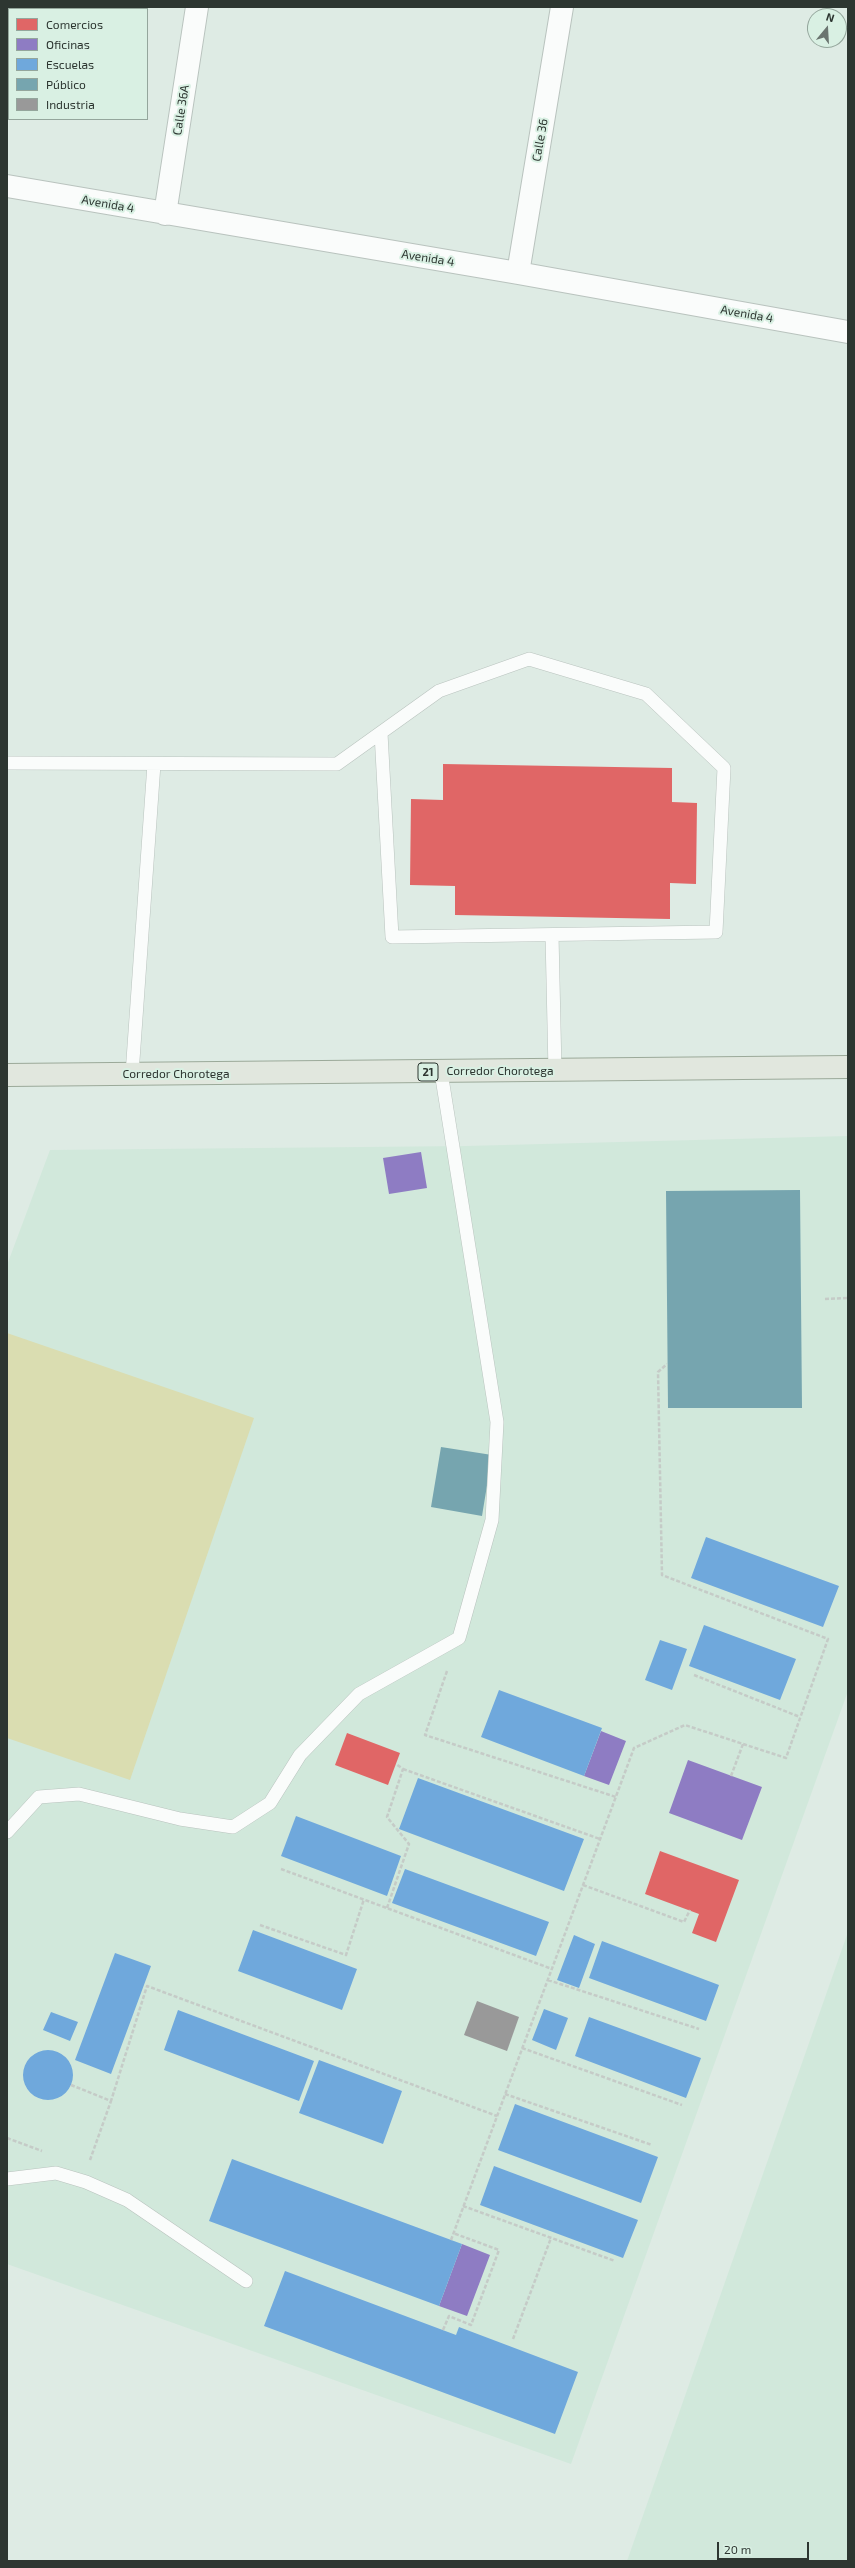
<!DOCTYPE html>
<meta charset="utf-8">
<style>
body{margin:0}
#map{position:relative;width:855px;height:2568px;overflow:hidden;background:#deebe4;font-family:"Exo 2",sans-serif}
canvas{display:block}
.frame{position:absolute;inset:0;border:8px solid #2d3631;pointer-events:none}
.legend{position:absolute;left:8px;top:8px;width:140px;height:112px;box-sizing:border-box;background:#d9f0e3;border:1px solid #94a69c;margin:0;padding:5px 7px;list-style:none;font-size:12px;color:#2d3631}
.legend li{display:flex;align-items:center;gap:8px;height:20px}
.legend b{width:20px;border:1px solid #94a69c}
.north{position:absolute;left:807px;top:8px;width:40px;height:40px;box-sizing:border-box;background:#d9f0e3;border:1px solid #94a69c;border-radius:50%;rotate:18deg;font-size:11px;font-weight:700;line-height:16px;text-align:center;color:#2d3631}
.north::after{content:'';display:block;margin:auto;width:14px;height:18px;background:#6b7570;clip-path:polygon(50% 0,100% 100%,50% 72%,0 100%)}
.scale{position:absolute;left:717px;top:2542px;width:92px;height:18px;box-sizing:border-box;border:2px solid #2d3631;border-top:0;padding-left:5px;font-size:12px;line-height:14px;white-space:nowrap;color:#2d3631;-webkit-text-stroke:3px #d9f0e3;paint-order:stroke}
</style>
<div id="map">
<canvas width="855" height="2568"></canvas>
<div class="frame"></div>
<ul class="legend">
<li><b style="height:11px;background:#e06666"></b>Comercios</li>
<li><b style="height:11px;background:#8e7cc3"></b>Oficinas</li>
<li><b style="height:11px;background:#6fa8dc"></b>Escuelas</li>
<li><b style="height:11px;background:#76a5af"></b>Público</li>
<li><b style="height:11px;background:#999"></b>Industria</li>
</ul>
<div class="north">N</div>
<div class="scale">20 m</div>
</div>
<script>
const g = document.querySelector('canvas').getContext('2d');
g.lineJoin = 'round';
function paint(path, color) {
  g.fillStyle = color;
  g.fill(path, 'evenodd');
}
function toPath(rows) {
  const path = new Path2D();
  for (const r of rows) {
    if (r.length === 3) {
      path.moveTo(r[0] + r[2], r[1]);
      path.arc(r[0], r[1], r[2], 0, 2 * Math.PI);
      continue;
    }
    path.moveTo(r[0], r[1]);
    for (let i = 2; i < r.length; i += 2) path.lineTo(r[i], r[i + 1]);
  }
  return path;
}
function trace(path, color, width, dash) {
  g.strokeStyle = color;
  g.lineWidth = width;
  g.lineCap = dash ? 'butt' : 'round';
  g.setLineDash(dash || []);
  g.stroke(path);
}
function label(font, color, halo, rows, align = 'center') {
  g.font = font + ' "Exo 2",sans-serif';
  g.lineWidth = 4;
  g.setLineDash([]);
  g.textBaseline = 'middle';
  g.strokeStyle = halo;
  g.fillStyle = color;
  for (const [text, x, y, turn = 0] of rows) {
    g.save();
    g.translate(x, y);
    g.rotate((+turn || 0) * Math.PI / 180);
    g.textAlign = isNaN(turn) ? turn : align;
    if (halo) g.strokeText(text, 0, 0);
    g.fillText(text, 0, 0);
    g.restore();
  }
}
paint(toPath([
 [848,1136,848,1691,571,2464,7,2264,7,1265,50,1150,466,1146],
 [848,1932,848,2561,627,2561]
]), '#d1e8db');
paint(toPath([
 [7,1333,254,1418,130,1780,7,1738]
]), '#daddb1');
paint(toPath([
 [443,764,672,768,672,802,697,803,696,884,670,883,670,919,455,915,455,886,410,885,411,799,443,800],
 [347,1733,400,1753,388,1785,335,1765],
 [660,1851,739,1880,716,1942,692,1933,699,1914,645,1894]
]), '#e06666');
paint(toPath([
 [421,1152,427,1188,389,1194,383,1158],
 [601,1731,626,1741,609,1785,584,1776],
 [688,1760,762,1787,742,1840,669,1813],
 [462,2244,490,2255,467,2316,439,2306]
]), '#8e7cc3');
paint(toPath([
 [706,1537,839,1586,823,1627,691,1578],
 [704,1625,796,1659,780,1700,689,1666],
 [660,1640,687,1649,672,1690,645,1680],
 [499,1690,602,1728,584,1776,481,1737],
 [418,1778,584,1839,564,1891,399,1829],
 [296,1816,401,1856,387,1896,281,1856],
 [405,1869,549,1922,536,1956,392,1903],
 [253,1930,357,1969,342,2010,238,1971],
 [574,1935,595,1944,579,1988,557,1980],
 [602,1941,719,1985,706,2021,589,1978],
 [115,1953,151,1966,111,2074,75,2060],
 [544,2009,568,2018,556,2050,532,2040],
 [178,2010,314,2061,299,2101,164,2050],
 [51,2012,78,2022,70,2041,43,2030],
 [589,2017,701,2058,686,2098,575,2056],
 [48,2075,25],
 [319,2060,402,2091,383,2144,299,2113],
 [515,2104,658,2157,641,2203,498,2150],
 [232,2159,462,2244,439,2306,209,2221],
 [494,2166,638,2220,623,2258,480,2205],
 [285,2271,456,2335,459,2327,578,2372,555,2434,264,2326]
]), '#6fa8dc');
paint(toPath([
 [800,1190,802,1408,668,1408,666,1191],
 [441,1447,492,1455,482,1516,431,1507]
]), '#76a5af');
paint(toPath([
 [477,2001,519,2017,507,2051,464,2035]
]), '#999');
const service = toPath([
 [7,763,337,764,439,691,529,659,646,694,724,768,716,932,392,937,381,733],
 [552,935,555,1071],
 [132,1074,154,764],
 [7,1832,39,1797,79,1794,180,1819,233,1827,270,1803,300,1755,359,1694,459,1638,492,1520,497,1422,441,1072],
 [7,2179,56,2173,86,2182,127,2200,246,2281]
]);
const minor = toPath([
 [7,186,518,273,848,332],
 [165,214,197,7],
 [518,273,562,7]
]);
const primary = toPath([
 [7,1075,848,1067]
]);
trace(service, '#b9c3be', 14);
trace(minor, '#b9c3be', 24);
trace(primary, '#9ba999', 24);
trace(toPath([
 [825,1299,848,1298],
 [447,1671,425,1735,616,1797],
 [694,1675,800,1717],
 [403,1769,600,1839],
 [731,1776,743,1744],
 [281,1869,552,1969],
 [583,1885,684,1922,690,1910],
 [387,1908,409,1844,387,1817,403,1769,396,1764],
 [260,1925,346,1955,364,1899],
 [548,1980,699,2029],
 [522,2048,682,2105],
 [71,2085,111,2101,147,1986,497,2116],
 [505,2094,652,2145],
 [7,2138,42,2151],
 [90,2160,111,2101],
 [463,2206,615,2261],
 [451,2240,634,1748,685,1725,786,1758,828,1639,662,1575,658,1372,667,1364],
 [443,2330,449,2316,471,2325,499,2250,453,2233],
 [513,2339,551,2238]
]), '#c5cbc7', 2.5, [4, 2]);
trace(service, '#fafcfb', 13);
trace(minor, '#fafcfb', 22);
trace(primary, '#e1e7de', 22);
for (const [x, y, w] of [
 [428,1072,20]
]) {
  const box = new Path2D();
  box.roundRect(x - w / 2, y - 9, w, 18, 3);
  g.fillStyle = '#d9f0e3';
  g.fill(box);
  trace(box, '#2d3631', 1);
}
label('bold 11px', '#2d3631', null, [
 ["21",428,1072]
]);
label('12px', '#2d3631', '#d9f0e3', [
 ["Calle 36A",181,110,-81],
 ["Calle 36",540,140,-80],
 ["Avenida 4",108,204,10],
 ["Avenida 4",428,258,9],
 ["Avenida 4",747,314,10],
 ["Corredor Chorotega",500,1071],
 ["Corredor Chorotega",176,1074]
]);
</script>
